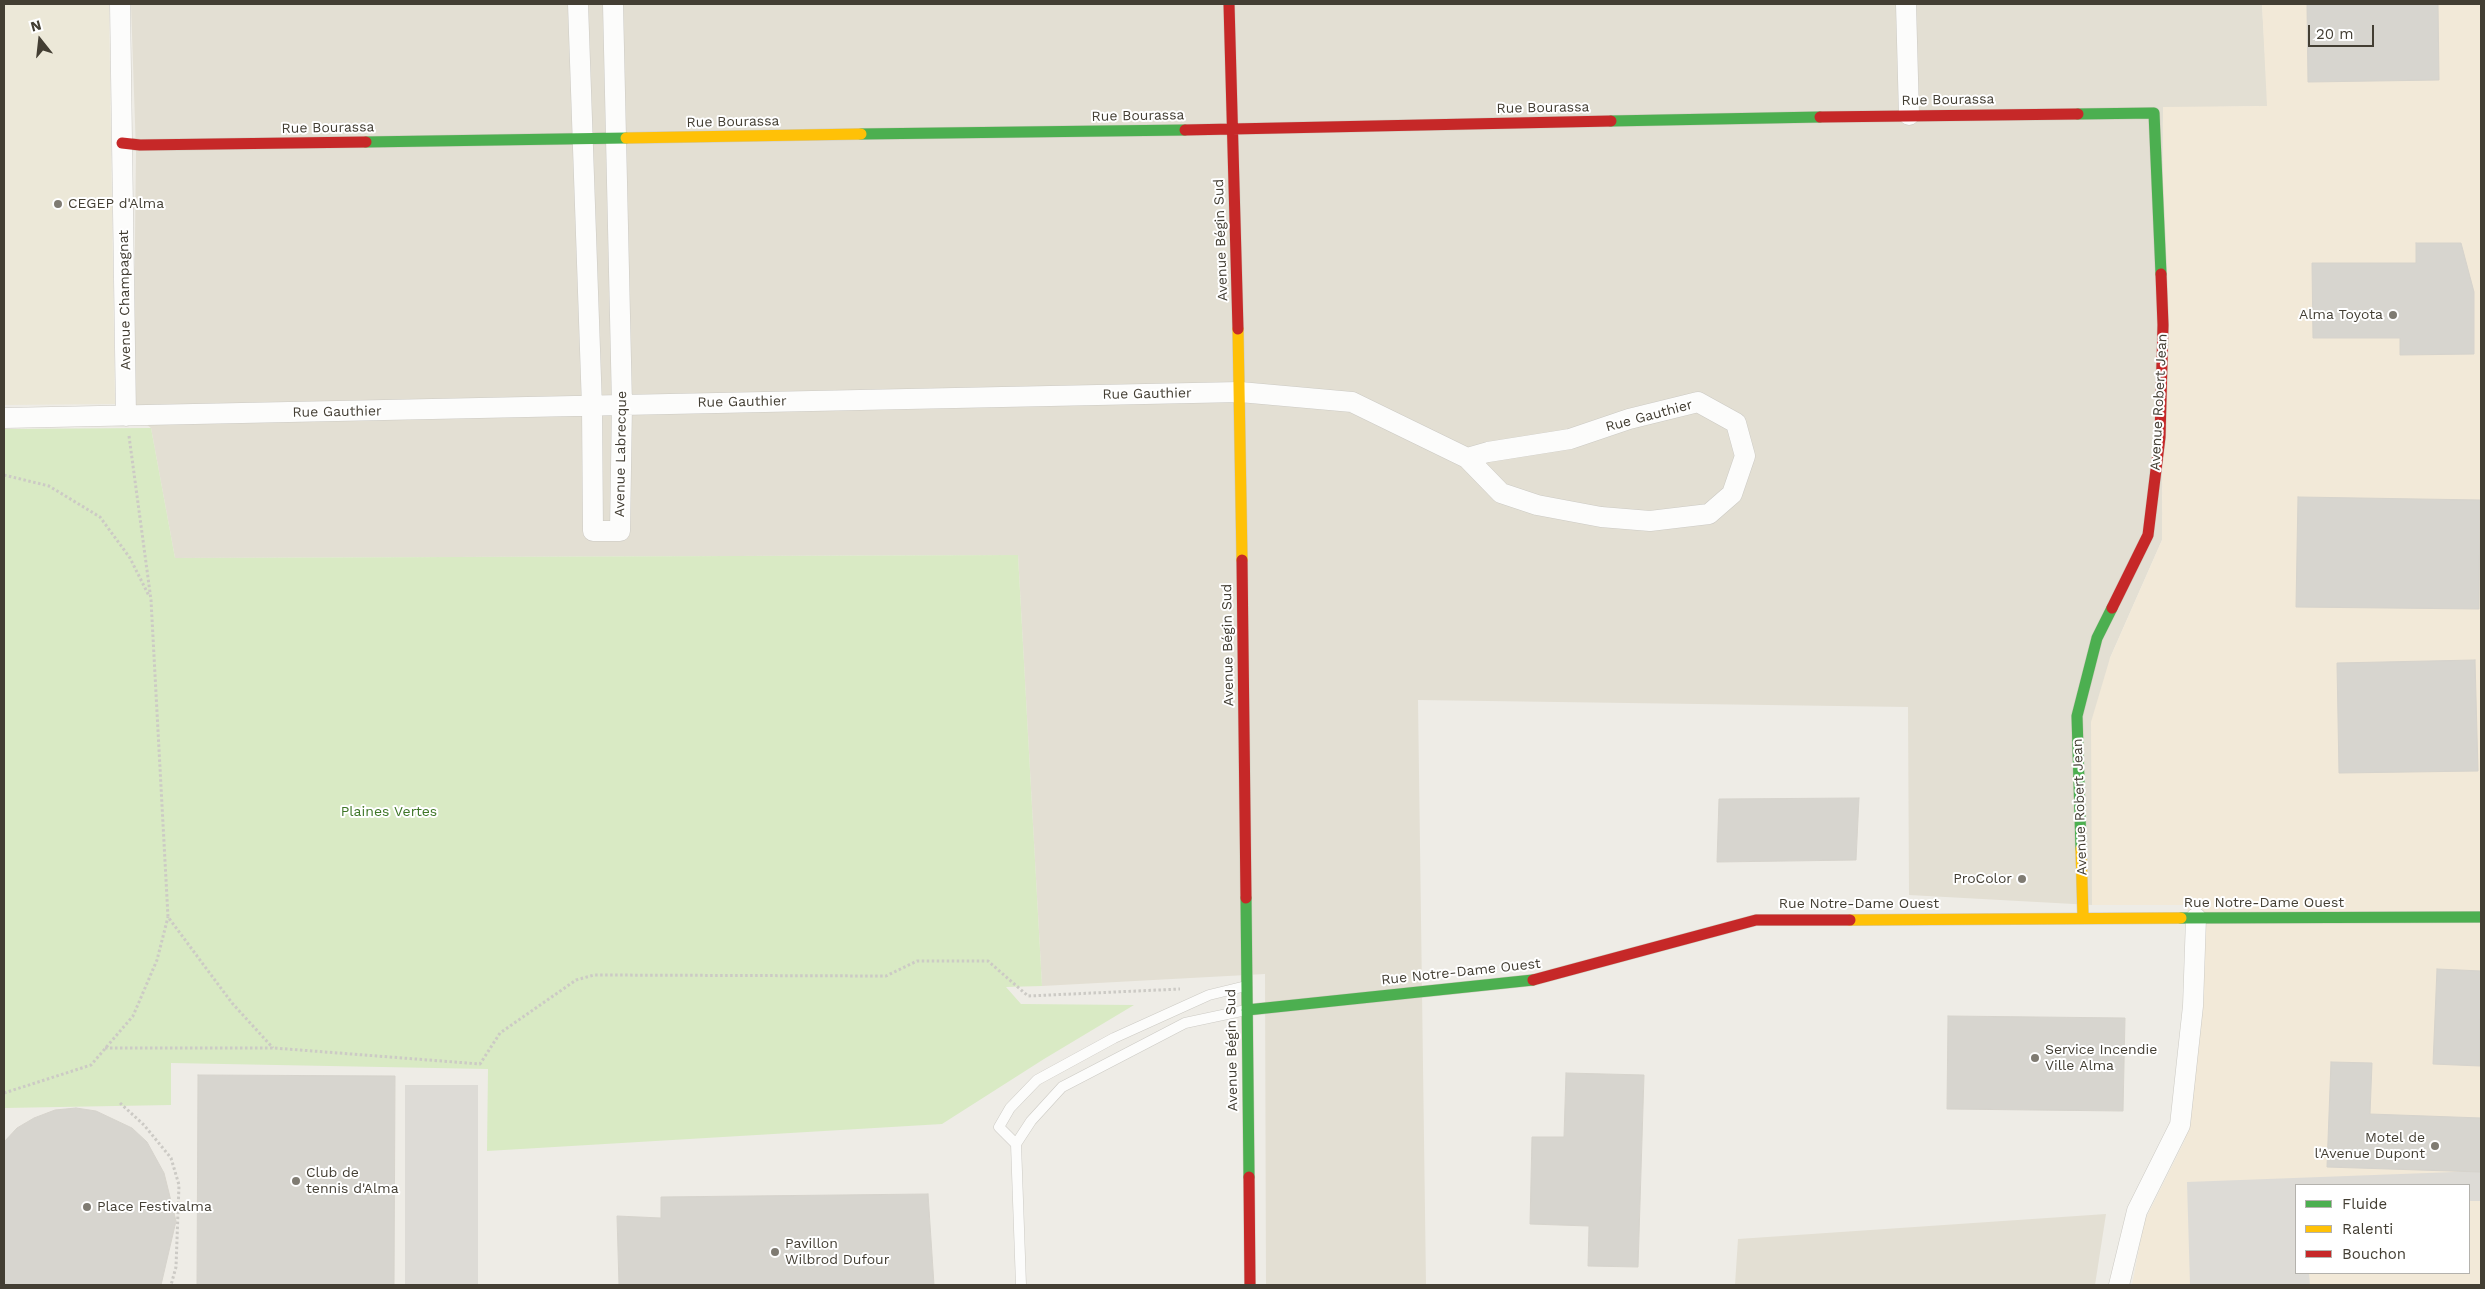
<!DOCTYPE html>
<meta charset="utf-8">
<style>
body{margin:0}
#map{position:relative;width:2485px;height:1289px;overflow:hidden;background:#eeece6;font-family:"Work Sans",sans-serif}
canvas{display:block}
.frame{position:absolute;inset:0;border:5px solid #433e33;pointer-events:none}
.legend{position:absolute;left:2295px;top:1184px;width:175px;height:90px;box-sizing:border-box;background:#fff;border:1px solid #b4b2ad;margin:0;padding:6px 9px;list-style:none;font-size:15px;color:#433e33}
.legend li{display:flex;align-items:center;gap:10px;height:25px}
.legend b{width:25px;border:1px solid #b4b2ad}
.north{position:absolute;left:15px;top:15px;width:50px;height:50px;-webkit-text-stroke:4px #fff;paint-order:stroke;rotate:344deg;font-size:14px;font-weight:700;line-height:20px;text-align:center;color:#433e33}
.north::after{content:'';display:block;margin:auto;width:18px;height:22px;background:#433e33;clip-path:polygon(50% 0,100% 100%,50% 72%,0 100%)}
.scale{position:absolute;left:2308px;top:25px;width:66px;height:22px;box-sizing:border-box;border:2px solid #433e33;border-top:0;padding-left:6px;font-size:15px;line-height:18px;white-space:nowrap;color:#433e33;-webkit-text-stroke:4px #fff;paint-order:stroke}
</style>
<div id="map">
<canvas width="2485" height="1289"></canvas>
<div class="frame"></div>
<ul class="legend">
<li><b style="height:6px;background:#4caf50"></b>Fluide</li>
<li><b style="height:6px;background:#ffc107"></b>Ralenti</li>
<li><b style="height:6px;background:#c62828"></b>Bouchon</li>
</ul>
<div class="north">N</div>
<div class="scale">20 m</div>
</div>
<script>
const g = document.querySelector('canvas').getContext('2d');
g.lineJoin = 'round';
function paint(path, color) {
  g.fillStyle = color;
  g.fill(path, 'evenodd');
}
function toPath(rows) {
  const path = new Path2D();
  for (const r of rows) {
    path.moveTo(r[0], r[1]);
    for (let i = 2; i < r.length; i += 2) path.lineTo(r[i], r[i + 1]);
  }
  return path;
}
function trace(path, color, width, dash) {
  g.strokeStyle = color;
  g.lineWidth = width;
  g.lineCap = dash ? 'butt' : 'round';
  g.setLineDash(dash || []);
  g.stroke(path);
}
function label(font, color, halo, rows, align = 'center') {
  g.font = font + ' "Work Sans",sans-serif';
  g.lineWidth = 4;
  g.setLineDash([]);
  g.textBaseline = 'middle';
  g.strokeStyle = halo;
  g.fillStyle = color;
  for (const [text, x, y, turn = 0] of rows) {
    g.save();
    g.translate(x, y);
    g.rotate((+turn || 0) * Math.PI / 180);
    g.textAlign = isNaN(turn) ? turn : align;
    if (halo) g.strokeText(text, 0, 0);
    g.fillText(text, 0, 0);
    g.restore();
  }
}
paint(toPath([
 [131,4,2262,4,2268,106,2163,108,2162,540,2110,658,2092,905,1909,895,1908,707,1418,700,1426,1285,1266,1285,1265,974,1042,986,1018,555,175,558,151,428,133,414,136,152],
 [2106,1214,2095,1285,1735,1285,1738,1239]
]), '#e3dfd3');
paint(toPath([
 [2262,4,2481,4,2481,1285,2132,1285,2144,1222,2185,1140,2187,905,2092,905,2091,722,2110,658,2162,540,2163,107,2267,106],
 [2296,1185,2469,1185,2469,1273,2296,1273]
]), '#f2e9d8');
paint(toPath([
 [4,4,109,4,115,404,4,405]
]), '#ece8d8');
paint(toPath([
 [151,428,175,558,1018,555,1042,986,1006,987,1021,1004,1134,1005,1044,1059,942,1124,487,1151,488,1069,171,1063,171,1105,4,1108,4,429]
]), '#d9eac4');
paint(toPath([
 [405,1085,478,1085,478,1284,501,1285,405,1285],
 [2481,1171,2481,1201,2469,1201,2469,1185,2296,1185,2296,1273,2309,1273,2310,1285,2190,1285,2187,1182]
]), '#dddbd6');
const building = toPath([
 [2307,4,2438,4,2439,80,2308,82,2307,4],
 [2416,243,2461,243,2474,292,2474,354,2400,355,2400,338,2313,338,2312,263,2416,263,2416,243],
 [2298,497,2480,500,2479,609,2296,607,2298,497],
 [2475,660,2478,771,2339,773,2337,663,2475,660],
 [1859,798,1856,860,1717,862,1719,799,1859,798],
 [2437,969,2481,971,2480,1066,2433,1064,2437,969],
 [1948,1016,2125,1018,2123,1111,1947,1109,1948,1016],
 [2331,1062,2372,1063,2370,1114,2481,1118,2481,1172,2327,1167,2331,1062],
 [1566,1073,1644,1075,1638,1267,1588,1266,1589,1226,1530,1224,1532,1137,1564,1137,1566,1073],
 [198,1075,395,1076,394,1285,197,1285,198,1075],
 [76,1108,96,1111,132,1128,147,1142,164,1173,176,1221,161,1285,4,1285,4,1142,17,1128,34,1118,55,1110,76,1108],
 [928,1194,934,1285,619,1285,617,1216,661,1218,661,1197,928,1194]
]);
paint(building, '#d7d5cf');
trace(building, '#d6d3cc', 1);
const lane = toPath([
 [1016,1144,999,1127,1010,1108,1037,1080,1114,1038,1209,995,1246,986],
 [1021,1285,1016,1144,1031,1121,1062,1087,1185,1023,1246,1010]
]);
const street = toPath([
 [120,4,126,416],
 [578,4,592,407,593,531,620,531,622,405,613,4],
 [1906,4,1909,115],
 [4,418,1240,392,1352,402,1467,458,1501,493,1537,505,1601,517,1650,521,1709,514,1732,494,1745,456,1736,423,1698,402,1629,419,1570,439,1488,452,1467,458],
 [2119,1285,2137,1211,2180,1125,2193,1006,2196,918]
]);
const fast = toPath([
 [2078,114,2154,113,2161,274],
 [1611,121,1820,117],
 [861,134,1185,130],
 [366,142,626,138],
 [2081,849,2077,716,2097,638,2112,608],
 [1246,898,1249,1177],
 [2181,918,2481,917],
 [1247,1010,1533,980]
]);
const slow = toPath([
 [626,138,861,134],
 [1238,329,1242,560],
 [2081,849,2083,917],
 [1850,920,2181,918]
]);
const jam = toPath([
 [1229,4,1238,329],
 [1820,117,2078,114],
 [1185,130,1611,121],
 [122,143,140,145,366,142],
 [1242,560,1246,898],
 [2112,608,2148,535,2160,437,2163,325,2161,274],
 [1533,980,1756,920,1850,920],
 [1249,1177,1250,1285]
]);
trace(lane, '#cccac4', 11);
trace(street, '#cccac4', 21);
trace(fast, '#cecabd', 12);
trace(slow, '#cecabd', 12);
trace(jam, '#cecabd', 12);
trace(toPath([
 [129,436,151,600,168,917,232,1003,273,1048],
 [4,475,49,486,100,517,130,558,149,596],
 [105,1048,274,1048,480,1064,500,1033,576,980,594,975,886,976,917,961,988,961,1028,996,1180,989],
 [4,1093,91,1065,133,1016,157,960,168,917],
 [120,1103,144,1125,171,1158,179,1185,176,1267,171,1285]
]), '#cccac5', 3, [2.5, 2.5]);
trace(lane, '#fcfcfb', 10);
trace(street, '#fcfcfb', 20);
trace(fast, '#4caf50', 11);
trace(slow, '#ffc107', 11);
trace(jam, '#c62828', 11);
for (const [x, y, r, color] of [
 [58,204,5,"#7f7b72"],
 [2393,315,5,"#7f7b72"],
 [2022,879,5,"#7f7b72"],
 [2035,1058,5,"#7f7b72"],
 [2435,1146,5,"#7f7b72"],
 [296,1181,5,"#7f7b72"],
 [87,1207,5,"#7f7b72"],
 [775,1252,5,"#7f7b72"]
]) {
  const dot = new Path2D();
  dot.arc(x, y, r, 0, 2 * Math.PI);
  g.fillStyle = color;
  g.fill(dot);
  trace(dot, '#fff', 2);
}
label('14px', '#433e33', '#fff', [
 ["Rue Bourassa",1948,100,-1],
 ["Rue Bourassa",1543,108,-1],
 ["Rue Bourassa",1138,116,-1],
 ["Rue Bourassa",733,122,-1],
 ["Rue Bourassa",328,128,-1],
 ["Avenue Bégin Sud",1221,240,-92],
 ["Avenue Champagnat",125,300,-91],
 ["Rue Gauthier",1147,394,-1],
 ["Rue Gauthier",742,402,-1],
 ["Avenue Robert Jean",2159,402,-87],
 ["Rue Gauthier",337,412,-1],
 ["Rue Gauthier",1649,416,-15],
 ["Avenue Labrecque",621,454,-89],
 ["Avenue Bégin Sud",1228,645,-91],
 ["Avenue Robert Jean",2080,807,-92],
 ["Rue Notre-Dame Ouest",2264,903],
 ["Rue Notre-Dame Ouest",1859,904],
 ["Rue Notre-Dame Ouest",1461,972,-6],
 ["Avenue Bégin Sud",1232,1050,-91]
]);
label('14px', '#433e33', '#fff', [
 ["CEGEP d'Alma",68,204],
 ["Alma Toyota",2383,315,"right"],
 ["ProColor",2012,879,"right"],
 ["Service Incendie",2045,1050],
 ["Ville Alma",2045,1066],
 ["Motel de",2425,1138,"right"],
 ["l'Avenue Dupont",2425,1154,"right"],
 ["Club de",306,1173],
 ["tennis d'Alma",306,1189],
 ["Place Festivalma",97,1207],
 ["Pavillon",785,1244],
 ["Wilbrod Dufour",785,1260]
], 'left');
label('14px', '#3d7526', '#fff', [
 ["Plaines Vertes",389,812]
]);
</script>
